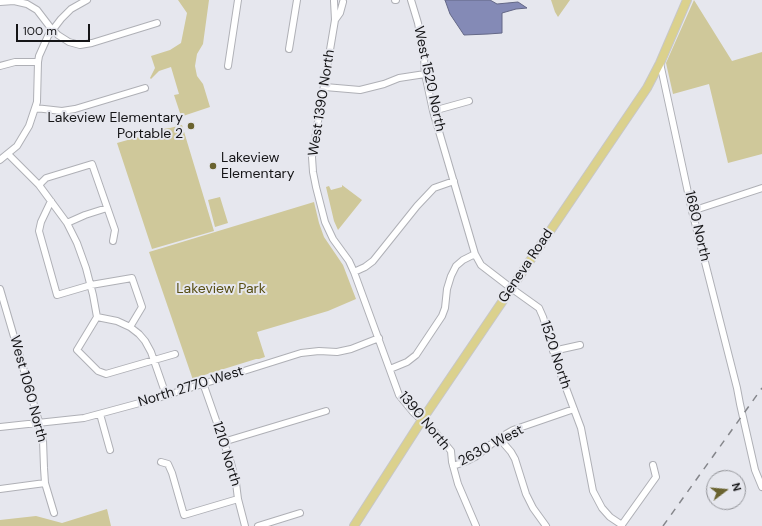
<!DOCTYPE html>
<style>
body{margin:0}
#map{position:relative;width:762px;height:526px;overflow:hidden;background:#e6e7ee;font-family:"DM Sans",sans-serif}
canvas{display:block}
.north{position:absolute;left:706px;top:470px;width:40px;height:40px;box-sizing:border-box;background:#e6e7ee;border:1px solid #929398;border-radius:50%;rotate:74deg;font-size:11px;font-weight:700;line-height:16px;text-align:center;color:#151517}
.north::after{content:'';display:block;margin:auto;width:14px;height:18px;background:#6a632f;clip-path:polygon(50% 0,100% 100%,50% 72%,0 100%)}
.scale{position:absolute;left:16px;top:24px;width:74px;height:18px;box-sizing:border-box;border:2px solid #151517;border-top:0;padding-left:5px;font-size:12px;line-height:14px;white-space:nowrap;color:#151517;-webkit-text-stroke:3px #e6e7ee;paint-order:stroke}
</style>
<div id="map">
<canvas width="762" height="526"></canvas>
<div class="north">N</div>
<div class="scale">100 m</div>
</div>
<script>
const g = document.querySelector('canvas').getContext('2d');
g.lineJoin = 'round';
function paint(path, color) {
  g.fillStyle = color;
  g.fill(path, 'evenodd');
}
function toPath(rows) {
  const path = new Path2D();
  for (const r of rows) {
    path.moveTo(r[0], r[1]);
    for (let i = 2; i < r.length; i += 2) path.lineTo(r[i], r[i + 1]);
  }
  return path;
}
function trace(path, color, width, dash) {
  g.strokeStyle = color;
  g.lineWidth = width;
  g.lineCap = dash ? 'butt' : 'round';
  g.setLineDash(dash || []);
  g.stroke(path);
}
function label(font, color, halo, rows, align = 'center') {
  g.font = font + ' "DM Sans",sans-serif';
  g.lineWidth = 4;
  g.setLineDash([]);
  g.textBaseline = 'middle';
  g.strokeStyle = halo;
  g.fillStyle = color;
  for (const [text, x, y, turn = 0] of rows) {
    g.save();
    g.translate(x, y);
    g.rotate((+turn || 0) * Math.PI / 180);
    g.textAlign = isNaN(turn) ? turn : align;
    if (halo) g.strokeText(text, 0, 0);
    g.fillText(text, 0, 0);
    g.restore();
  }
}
paint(toPath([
 [178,0,209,0,203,44,197,54,195,66,197,76,203,84,210,107,183,116,180,113,174,95,179,94,171,67,159,71,151,79,150,78,155,68,151,56,170,50,181,43,187,13],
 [551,0,570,0,558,17,555,12],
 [694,0,732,61,762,52,762,154,728,163,709,84,673,94,666,63],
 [182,125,214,231,152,249,117,143,163,130,163,129,169,128,170,128],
 [342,185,362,200,338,230,334,221,326,187,329,186,331,190,342,187],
 [220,197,228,223,215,227,208,200],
 [314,202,319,223,324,237,343,265,356,299,328,311,257,332,265,357,259,359,256,359,198,377,197,379,193,380,149,252],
 [107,509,111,526,0,526,0,520,36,516,62,523]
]), '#cfc89a');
const water = toPath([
 [445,0,490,0,497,4,518,2,527,8,516,9,502,13,502,33,488,34,464,35,450,14,445,0]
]);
paint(water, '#848ab6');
trace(water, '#636786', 1);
const minor = toPath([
 [395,0,396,0],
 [411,0,418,23,424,56,425,74,433,111,475,254,481,265,511,288,539,308,543,317,560,372,581,428,593,491,602,508,610,517,622,525],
 [334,1,335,20,312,157,313,172,316,187,325,222,333,239,349,261,354,272,399,395,413,412,436,433,451,451,452,462,458,484,476,526],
 [0,2,14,1,27,4,37,10,50,27,58,35,69,42,80,45,92,43,157,23],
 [335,20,340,13,343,2],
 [289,49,297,0],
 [660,63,692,211,737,388,740,404,755,470,762,487],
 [0,66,15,62,38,62],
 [228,66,238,0],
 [325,87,360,90,384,84,399,78,425,74],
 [35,108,62,111,75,109,145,88],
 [433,111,469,101],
 [8,154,39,185,67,223,77,243,86,268,93,295,97,317,77,350,98,371,106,374,175,354],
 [0,160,17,146,29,126,37,102,38,62,39,56,48,36,61,19,71,9,87,0],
 [39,185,46,178,92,164,115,230,113,241],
 [51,201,41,222,39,231,57,295,91,285,132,278,142,307,130,327],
 [692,211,762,188],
 [67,223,85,215,107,208],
 [354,272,365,267,373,261,417,206,434,188,454,181],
 [0,289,39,422,43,440,44,468,45,483,54,513],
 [97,317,117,321,130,327,139,334,145,341,151,352,166,395],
 [553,351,580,345],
 [390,369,407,362,416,355,442,316,445,308,447,289,451,276,456,266,463,260,475,254],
 [203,383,231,463,236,483,238,499,245,526],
 [100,414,110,450],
 [0,427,84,418,158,398,301,353,319,351,337,352,351,349,379,338],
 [499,438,511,452,515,459,526,494,533,508,546,526],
 [223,442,326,411],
 [161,462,168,464,172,473,184,515,238,499],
 [453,466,467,461,475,457,499,438,513,430,574,409],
 [0,489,45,483],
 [258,526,300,513],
 [621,526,656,477,653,465]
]);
const major = toPath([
 [354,526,422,420,647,88,660,63,687,0]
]);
trace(minor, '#afb0b6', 8);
trace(major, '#c7c7c7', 10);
trace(minor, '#fff', 6);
trace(major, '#dbd18d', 8);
trace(toPath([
 [663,526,762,388]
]), '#85868b', 1.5, [7, 7]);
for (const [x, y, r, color] of [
 [191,126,4,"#6a632f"],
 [213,166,4,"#6a632f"]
]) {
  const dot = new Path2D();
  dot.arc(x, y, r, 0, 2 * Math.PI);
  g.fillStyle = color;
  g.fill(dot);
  trace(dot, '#e6e7ee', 1.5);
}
label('14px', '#151517', '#e6e7ee', [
 ["West 1520 North",429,79,78],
 ["West 1390 North",322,103,-81],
 ["1680 North",697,226,77],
 ["Geneva Road",526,266,-56],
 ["1520 North",555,355,72],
 ["North 2770 West",191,387,-17],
 ["West 1060 North",28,389,75],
 ["1390 North",424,421,50],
 ["2630 West",491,446,-28],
 ["1210 North",226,454,73]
]);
label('14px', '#151517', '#e6e7ee', [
 ["Lakeview Elementary",183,118],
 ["Portable 2",183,134],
 ["Lakeview",221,158,"left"],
 ["Elementary",221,174,"left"]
], 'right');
label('14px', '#584f15', '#e6e7ee', [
 ["Lakeview Park",221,289]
]);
</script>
